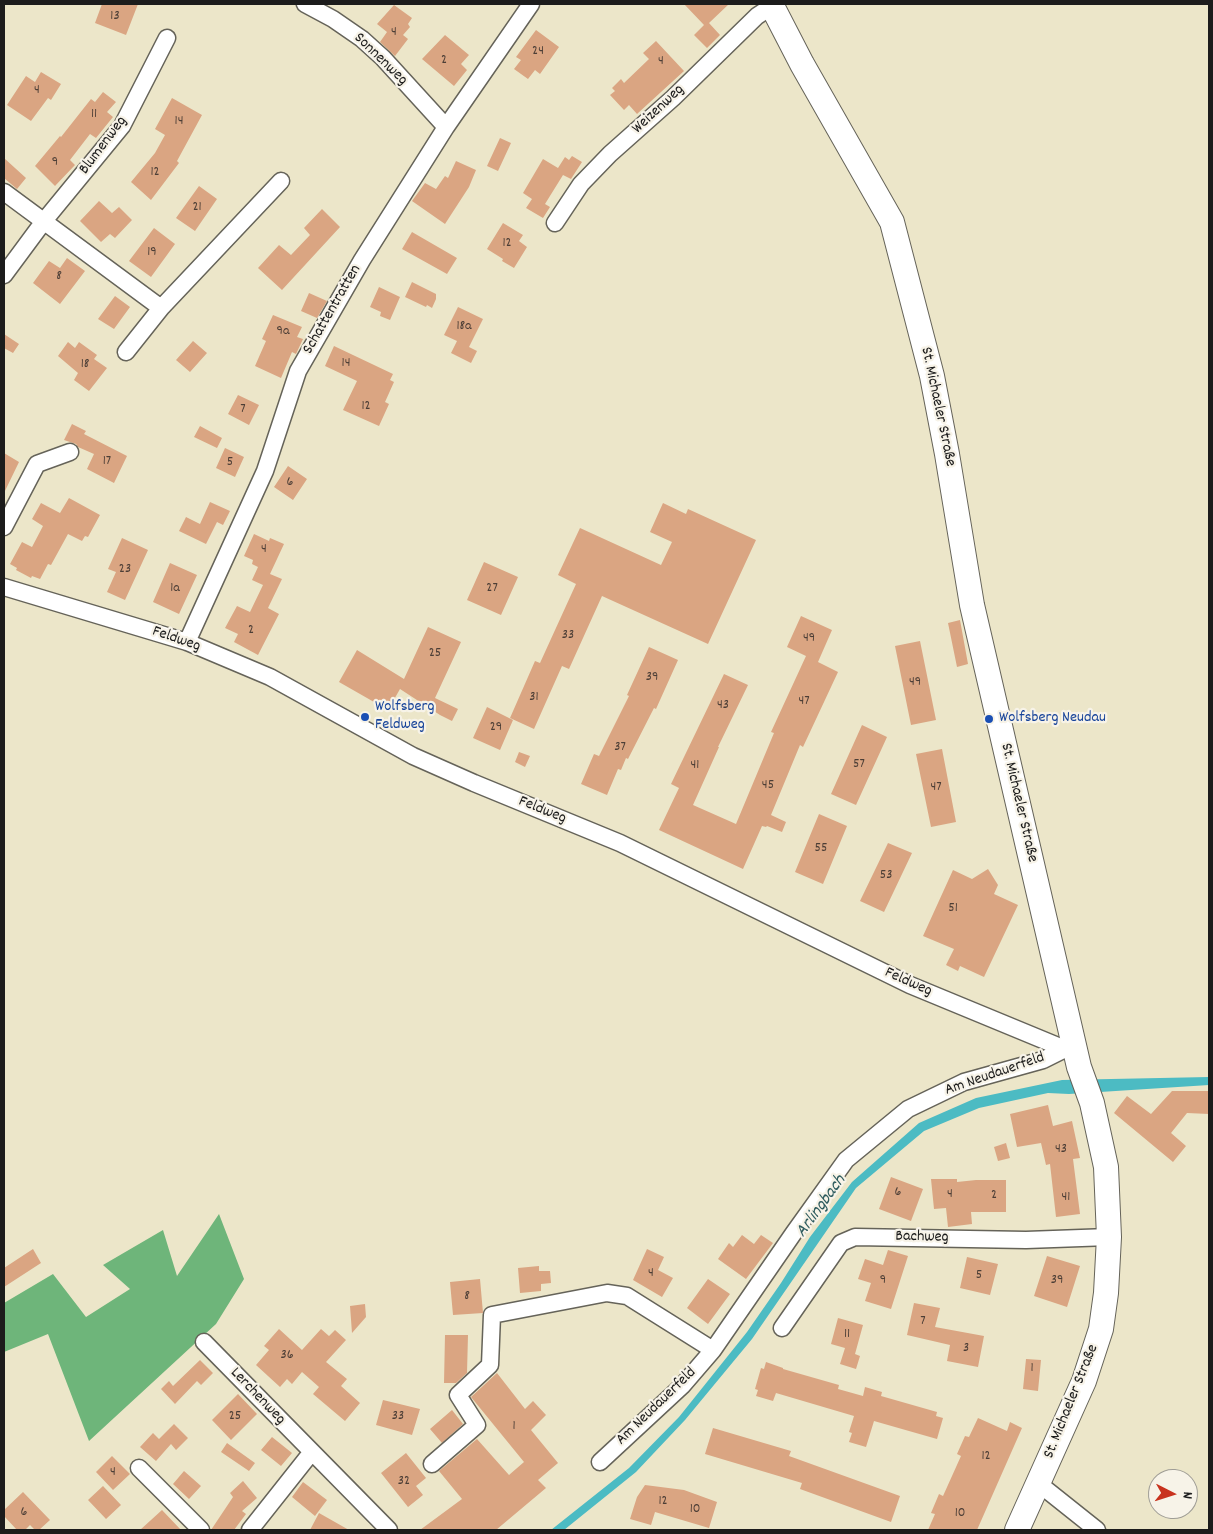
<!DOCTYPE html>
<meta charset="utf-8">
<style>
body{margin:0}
#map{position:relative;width:1213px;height:1534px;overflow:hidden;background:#ece6c9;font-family:Dekko,sans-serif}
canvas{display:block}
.frame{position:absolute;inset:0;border:5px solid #1c1c1c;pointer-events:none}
.north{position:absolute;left:1148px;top:1469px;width:50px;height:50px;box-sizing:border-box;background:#f7f3e8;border:1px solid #9f9d96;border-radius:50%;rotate:95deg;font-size:14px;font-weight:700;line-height:20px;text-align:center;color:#1c1c1c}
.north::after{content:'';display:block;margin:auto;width:18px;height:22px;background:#c8321e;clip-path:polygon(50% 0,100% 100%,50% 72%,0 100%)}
</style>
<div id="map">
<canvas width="1213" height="1534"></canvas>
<div class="frame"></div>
<div class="north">N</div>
</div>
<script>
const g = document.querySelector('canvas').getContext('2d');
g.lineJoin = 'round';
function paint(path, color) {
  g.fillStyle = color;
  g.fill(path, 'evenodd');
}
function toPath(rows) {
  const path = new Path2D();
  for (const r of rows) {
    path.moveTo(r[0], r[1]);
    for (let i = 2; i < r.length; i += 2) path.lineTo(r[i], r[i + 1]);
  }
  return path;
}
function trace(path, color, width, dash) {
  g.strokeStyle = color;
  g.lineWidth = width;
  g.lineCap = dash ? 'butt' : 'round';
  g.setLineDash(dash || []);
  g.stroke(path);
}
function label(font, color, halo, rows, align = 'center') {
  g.font = font + ' Dekko,sans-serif';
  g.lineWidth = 4.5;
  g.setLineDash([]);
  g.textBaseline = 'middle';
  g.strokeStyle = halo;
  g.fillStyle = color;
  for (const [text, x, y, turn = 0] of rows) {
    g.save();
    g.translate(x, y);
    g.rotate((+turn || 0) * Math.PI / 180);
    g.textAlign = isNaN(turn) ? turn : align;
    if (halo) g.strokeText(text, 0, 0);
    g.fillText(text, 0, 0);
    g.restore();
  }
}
paint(toPath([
 [219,1214,244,1279,216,1324,89,1441,48,1334,4,1352,4,1303,53,1274,86,1317,130,1289,103,1265,163,1230,177,1276]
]), '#6eb57a');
paint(toPath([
 [1209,1077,1209,1085,1069,1094,1048,1093,979,1108,924,1131,856,1188,752,1339,685,1420,636,1472,564,1530,551,1530,629,1468,679,1417,747,1332,781,1283,810,1237,852,1182,919,1123,976,1098,1062,1080]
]), '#4cbbc3');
paint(toPath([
 [102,4,138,4,126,35,95,23],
 [684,4,729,4,709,23,720,35,707,48,694,35,704,25],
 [394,5,412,18,408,24,410,27,403,35,408,39,395,56,380,42,387,32,377,24],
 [536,30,559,47,540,74,535,70,528,79,514,69,521,60,516,57],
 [445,35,469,55,461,64,467,70,454,86,422,59],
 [656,41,684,71,637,114,629,105,624,110,610,95,615,91,612,88,621,79,624,83,649,59,643,53],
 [41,72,61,84,51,100,48,98,31,121,7,105,26,76,35,82],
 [103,92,116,102,107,112,113,117,96,138,90,134,70,160,75,165,55,186,35,166,60,136,61,137,91,99,95,102],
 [172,98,202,115,177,161,179,163,151,200,131,182,155,153,165,135,155,129],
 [500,138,511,143,498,171,487,166],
 [572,156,582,162,571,179,563,175,545,204,550,207,543,218,526,208,532,199,523,193,543,159,558,168,565,157,569,160],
 [4,158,26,178,17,189,4,178],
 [456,161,476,170,469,187,445,224,412,201,425,183,436,189,445,176,448,178],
 [199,186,217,199,195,231,176,218],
 [99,201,112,213,119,207,132,220,115,238,110,234,101,242,80,221],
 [322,209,340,227,282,290,258,268,279,245,291,255,310,235,304,228],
 [503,223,523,235,519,241,527,247,514,268,502,261,503,259,487,249],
 [154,228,175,244,151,277,129,261],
 [412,232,457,258,447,274,402,249],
 [67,258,85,271,60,304,33,283,49,261,60,268],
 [412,282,436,294,436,299,432,308,427,305,426,307,405,297],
 [379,287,400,297,390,320,380,316,381,312,370,307],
 [309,293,327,301,317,318,301,311],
 [115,296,130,307,114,329,98,319],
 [458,307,483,319,469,347,477,351,471,363,451,353,457,341,444,335],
 [273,315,302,327,297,337,303,339,296,354,292,352,281,378,255,366,266,341,262,339],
 [4,334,19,344,13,353,4,348],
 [193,341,207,353,190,372,176,360],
 [68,342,75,348,79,342,97,355,94,359,107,368,89,391,74,380,78,373,58,356],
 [334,346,393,374,390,380,394,382,385,402,389,404,379,426,343,410,357,381,325,366],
 [238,395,259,405,249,425,228,414],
 [72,424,86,431,84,434,127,456,114,483,87,469,94,454,78,447,76,444,64,440],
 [200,426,222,438,217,448,194,437],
 [225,448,244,457,235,477,216,468],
 [4,453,19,462,4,493],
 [288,466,307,479,293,500,274,487],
 [69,498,100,515,88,537,85,536,82,541,68,534,51,565,48,564,40,579,32,576,31,578,16,570,17,568,10,564,22,542,32,547,43,526,32,519,41,503,60,513],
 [210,502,230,511,223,525,217,522,206,544,179,531,186,517,200,524],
 [663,503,686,514,688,509,756,540,708,644,602,596,569,669,562,666,534,729,510,718,535,661,540,663,576,584,558,575,580,528,661,565,672,542,650,532],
 [254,534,269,541,270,538,284,544,270,574,282,579,268,608,279,614,258,655,234,642,238,634,225,628,237,606,250,612,263,585,252,580,258,567,252,564,253,560,244,556],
 [122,538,148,550,125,600,107,592,116,572,108,569],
 [484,562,518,577,501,615,467,600],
 [170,563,197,575,179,614,153,602],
 [801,616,832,630,818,662,838,672,803,747,800,745,771,815,786,822,782,832,767,826,766,827,762,826,743,869,659,830,679,788,671,784,724,674,748,685,718,747,719,747,693,805,736,824,774,733,771,732,806,656,787,647],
 [960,620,968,664,957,667,948,623],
 [428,627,461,642,435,698,458,709,452,721,440,715,400,689,388,710,339,682,357,650,404,679],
 [920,641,936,720,911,725,895,646],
 [649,647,678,660,656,709,654,708,628,759,626,758,621,770,618,769,607,795,581,784,594,754,599,756,629,696,627,695],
 [487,707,513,720,500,750,473,738],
 [862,725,887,737,856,805,831,794],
 [942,749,956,822,931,827,916,754],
 [519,752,530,756,525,767,515,762],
 [819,814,847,826,823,884,795,872],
 [888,843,912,853,884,912,860,901],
 [988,869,998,885,994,894,1018,905,984,977,960,966,958,971,946,965,954,949,923,936,953,870,972,879],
 [1172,1091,1209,1091,1209,1114,1187,1113,1171,1133,1186,1146,1173,1162,1114,1113,1127,1096,1151,1114],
 [1048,1105,1053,1126,1072,1121,1080,1158,1073,1159,1080,1214,1056,1217,1050,1164,1046,1165,1041,1143,1017,1147,1010,1114],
 [1006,1143,1010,1158,998,1161,994,1147],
 [891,1177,923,1189,911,1221,879,1209],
 [931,1179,957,1179,957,1182,976,1180,1006,1180,1006,1212,971,1212,972,1224,948,1227,946,1208,934,1209],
 [742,1235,754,1244,761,1235,773,1243,746,1279,718,1259,729,1243,733,1247],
 [33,1249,41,1263,4,1287,4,1268],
 [647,1249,664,1257,658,1270,673,1278,662,1297,633,1280],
 [888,1250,908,1256,891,1309,865,1301,871,1283,858,1279,865,1259,883,1265],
 [1047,1256,1080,1266,1067,1307,1034,1296],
 [967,1257,998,1264,990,1295,960,1288],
 [539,1266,539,1271,550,1271,551,1283,541,1284,541,1291,520,1293,518,1268],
 [480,1279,483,1313,453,1315,450,1282],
 [708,1279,730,1294,708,1324,687,1308],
 [914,1303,940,1308,935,1327,984,1336,978,1367,947,1361,950,1345,907,1335],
 [365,1304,366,1317,352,1333,350,1306],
 [838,1318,863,1325,855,1354,860,1356,856,1369,840,1364,845,1348,831,1344],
 [279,1329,302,1350,321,1329,329,1336,335,1330,346,1340,326,1362,347,1379,341,1386,360,1403,345,1421,313,1394,319,1387,302,1372,292,1384,287,1379,280,1387,256,1365,269,1350,264,1346],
 [445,1335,468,1335,467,1373,456,1383,444,1383],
 [1026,1359,1041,1360,1038,1391,1023,1389],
 [200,1360,213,1373,201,1385,197,1381,175,1404,161,1389,169,1381,173,1386],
 [766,1362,783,1368,783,1369,839,1385,838,1389,863,1396,865,1387,882,1392,881,1396,937,1412,936,1416,943,1418,937,1439,874,1421,866,1447,849,1442,852,1433,849,1432,854,1416,776,1393,773,1401,756,1396,758,1390,755,1389,761,1368,764,1369],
 [497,1373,525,1409,533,1401,546,1415,531,1430,558,1463,538,1480,546,1488,496,1530,420,1530,462,1499,439,1471,477,1439,509,1475,524,1462,471,1397],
 [238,1394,257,1414,231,1440,212,1420],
 [383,1400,420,1409,412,1435,376,1425],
 [452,1410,463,1424,442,1443,430,1429],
 [978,1418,1007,1431,1010,1422,1022,1428,977,1530,928,1530,935,1514,931,1513,939,1494,943,1496,961,1456,957,1454,965,1436,969,1437],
 [174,1424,188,1438,176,1450,171,1444,156,1461,140,1447,153,1433,159,1439],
 [713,1428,791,1451,789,1456,900,1496,891,1522,800,1489,802,1483,705,1454],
 [272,1437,292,1453,281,1466,261,1450],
 [227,1443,255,1463,249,1471,221,1452],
 [406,1453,426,1478,416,1486,423,1495,408,1507,381,1473],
 [112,1456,130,1474,113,1490,96,1472],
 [184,1471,201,1486,189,1499,173,1484],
 [243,1481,257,1498,242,1511,246,1514,234,1530,211,1530,233,1497,230,1493],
 [303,1482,327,1500,315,1516,292,1497],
 [645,1485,684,1490,717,1502,709,1528,655,1512,651,1525,630,1519,637,1497],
 [103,1486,121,1505,106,1519,88,1500],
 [23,1492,50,1520,39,1530,35,1530,30,1525,25,1530,17,1530,4,1516,4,1510],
 [162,1510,181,1530,140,1530],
 [319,1513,349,1530,310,1530]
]), '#daa582');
const street = toPath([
 [305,4,333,19,362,39,383,58,446,127],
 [4,192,161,308],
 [555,223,581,184,610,154,673,98,757,16,772,6],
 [4,275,44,221,122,126,167,38],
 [126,352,161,308,281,181],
 [4,527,37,464,70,452],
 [4,587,187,642,270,677,413,756,474,783,620,843,910,985,1065,1049,1075,1049],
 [187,642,265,471,298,371,362,260,446,127,531,4],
 [782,1328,841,1243,855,1237,1026,1240,1109,1237],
 [204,1342,389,1530],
 [600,1462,682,1386,713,1350,793,1234,846,1160,908,1109,964,1082,1043,1060,1065,1049],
 [432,1464,477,1425,458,1395,490,1365,492,1315,607,1293,627,1296,713,1350],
 [139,1468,201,1530],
 [1038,1483,1097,1530],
 [250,1530,311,1453]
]);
const secondary = toPath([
 [771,4,802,64,892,222,932,376,947,454,972,605,1079,1067,1092,1103,1106,1167,1109,1237,1106,1293,1101,1329,1084,1381,1017,1530]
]);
trace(street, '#656359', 19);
trace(secondary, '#656359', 26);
trace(street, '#fff', 16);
trace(secondary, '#fff', 24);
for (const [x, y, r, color] of [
 [365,717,5,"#1a4fb4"],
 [989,719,5,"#1a4fb4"]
]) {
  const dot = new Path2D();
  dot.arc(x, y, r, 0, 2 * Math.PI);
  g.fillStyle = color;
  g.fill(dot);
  trace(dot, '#f7f3e8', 2);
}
label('14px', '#4c3e36', null, [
 ["13",115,17],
 ["4",394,33],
 ["24",538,52],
 ["2",444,61],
 ["4",661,62],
 ["4",37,91],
 ["11",94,115],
 ["14",179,122],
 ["9",55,163],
 ["12",155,173],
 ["21",197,208],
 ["12",507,244],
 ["19",152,253],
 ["8",59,277],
 ["18a",464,327],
 ["9a",283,332],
 ["14",346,364],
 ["18",85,365],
 ["12",366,407],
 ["7",243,410],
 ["17",107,462],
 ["5",230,463],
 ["6",290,483],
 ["4",264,550],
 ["23",125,570],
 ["1a",175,589],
 ["27",492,589],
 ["2",251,631],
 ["33",568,636],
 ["49",809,639],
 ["25",435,654],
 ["39",652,678],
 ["49",915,683],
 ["31",534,698],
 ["47",804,702],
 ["43",723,706],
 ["29",496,728],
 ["37",620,748],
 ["57",859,765],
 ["41",695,766],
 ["45",768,786],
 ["47",936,788],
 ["55",821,849],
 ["53",886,876],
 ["51",953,909],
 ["43",1061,1150],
 ["6",898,1193],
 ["4",950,1195],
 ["2",994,1196],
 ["41",1066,1198],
 ["4",651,1274],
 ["5",979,1276],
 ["9",883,1281],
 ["39",1057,1281],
 ["8",467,1297],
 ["7",923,1322],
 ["11",847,1335],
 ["3",966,1349],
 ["36",287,1356],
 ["1",1032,1369],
 ["25",235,1417],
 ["33",398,1417],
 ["1",514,1427],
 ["12",986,1457],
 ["4",113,1473],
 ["32",404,1482],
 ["12",663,1502],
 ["10",695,1510],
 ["6",24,1513],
 ["10",960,1514]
]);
label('16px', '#1c1c1c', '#f7f3e8', [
 ["Sonnenweg",380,60,44],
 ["Weizenweg",659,110,-43],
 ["Blumenweg",104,146,-53],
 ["Schattentratten",333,310,-60],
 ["St. Michaeler Straße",937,407,78],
 ["Feldweg",176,640,19],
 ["St. Michaeler Straße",1018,803,77],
 ["Feldweg",542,811,22],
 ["Feldweg",908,983,24],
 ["Am Neudauerfeld",995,1075,-19],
 ["Bachweg",922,1238,1],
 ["Lerchenweg",257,1397,46],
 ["St. Michaeler Straße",1072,1402,-68],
 ["Am Neudauerfeld",657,1407,-44]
]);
label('16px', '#164399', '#f7f3e8', [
 ["Wolfsberg",375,708],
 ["Feldweg",375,726],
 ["Wolfsberg Neudau",999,719]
], 'left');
label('italic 18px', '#2f5c5f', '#f7f3e8', [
 ["Arlingbach",822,1207,-54]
]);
</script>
